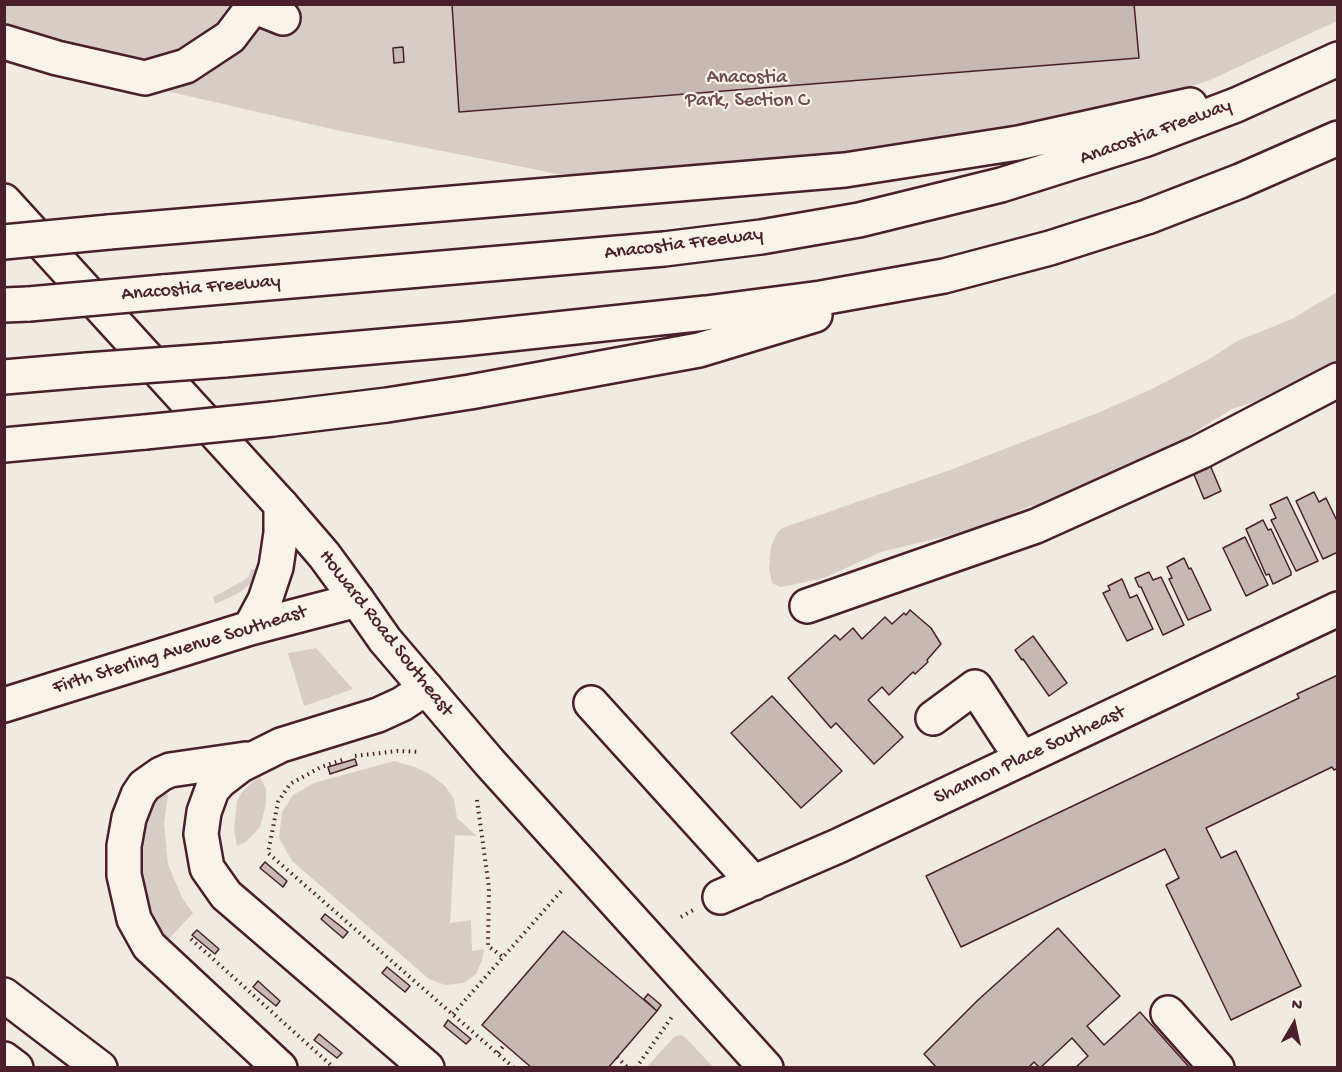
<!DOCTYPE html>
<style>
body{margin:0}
#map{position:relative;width:1342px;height:1072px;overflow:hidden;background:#f0ebe0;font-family:"Gochi Hand",sans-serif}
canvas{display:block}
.frame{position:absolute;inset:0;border:6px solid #4a1f2b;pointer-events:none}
.north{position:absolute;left:1264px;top:994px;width:60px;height:60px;-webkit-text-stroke:4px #f7f3e8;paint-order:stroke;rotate:9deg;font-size:16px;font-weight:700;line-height:24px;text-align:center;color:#4a1f2b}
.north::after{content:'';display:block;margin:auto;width:21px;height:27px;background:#4a1f2b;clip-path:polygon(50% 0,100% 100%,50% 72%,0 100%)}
</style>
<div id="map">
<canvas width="1342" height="1072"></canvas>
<div class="frame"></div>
<div class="north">N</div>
</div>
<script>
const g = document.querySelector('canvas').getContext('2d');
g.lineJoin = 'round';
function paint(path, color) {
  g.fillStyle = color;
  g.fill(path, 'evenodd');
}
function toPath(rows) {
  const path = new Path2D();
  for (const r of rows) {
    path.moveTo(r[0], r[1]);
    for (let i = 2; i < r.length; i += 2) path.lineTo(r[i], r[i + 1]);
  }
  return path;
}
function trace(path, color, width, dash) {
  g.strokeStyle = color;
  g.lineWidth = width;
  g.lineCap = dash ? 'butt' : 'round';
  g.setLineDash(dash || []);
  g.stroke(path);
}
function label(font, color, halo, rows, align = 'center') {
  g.font = font + ' "Gochi Hand",sans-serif';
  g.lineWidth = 4.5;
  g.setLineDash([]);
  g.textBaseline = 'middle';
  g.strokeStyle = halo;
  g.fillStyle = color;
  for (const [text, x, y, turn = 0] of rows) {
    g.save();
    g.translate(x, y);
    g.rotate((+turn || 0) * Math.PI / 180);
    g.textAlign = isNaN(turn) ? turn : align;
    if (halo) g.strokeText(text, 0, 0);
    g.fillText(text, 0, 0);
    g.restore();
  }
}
paint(toPath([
 [5,4,1338,5,1337,21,1208,81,961,155,781,178,558,174,336,130,5,54],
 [1337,292,1337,362,1272,396,1232,409,1151,459,1042,505,1030,506,976,529,881,552,824,578,787,586,780,587,772,583,769,568,771,546,777,533,782,528,950,470,1100,412,1154,388,1211,358,1237,341,1292,319],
 [251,569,258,570,255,579,249,585,237,594,215,604,213,597,243,581,249,576],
 [316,648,353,689,304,706,288,653],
 [394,761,415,767,428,773,445,786,454,799,457,818,477,836,455,835,450,923,471,920,472,951,484,949,482,960,476,974,464,983,445,985,429,979,292,861,279,838,282,812,293,795,314,783],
 [260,777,266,789,266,804,260,827,246,842,237,846,234,830,237,801,243,791,252,782],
 [165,786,168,796,164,823,168,864,182,898,193,913,168,940,164,938,154,921,156,920,152,910,148,911,136,869,149,802],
 [681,1035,685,1037,713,1067,647,1067,674,1037]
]), '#d8cdc6');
const building = toPath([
 [452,4,1134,4,1139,58,459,112,452,4],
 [403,47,404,62,394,63,393,48,403,47],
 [1210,465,1221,491,1204,499,1193,472,1210,465],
 [1314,492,1319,502,1326,498,1338,523,1338,552,1323,559,1296,501,1314,492],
 [1287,497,1318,561,1296,571,1271,520,1276,518,1270,505,1287,497],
 [1263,520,1268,530,1271,529,1291,572,1291,575,1273,584,1269,574,1266,575,1246,529,1263,520],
 [1245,537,1268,585,1246,596,1223,548,1245,537],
 [1184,558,1189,569,1191,568,1211,610,1188,620,1169,579,1172,578,1167,567,1184,558],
 [1149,572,1153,580,1161,577,1184,625,1163,635,1141,587,1139,587,1135,578,1149,572],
 [1122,579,1130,598,1137,595,1153,629,1127,641,1103,593,1110,590,1108,586,1122,579],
 [910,610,931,628,941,644,927,660,928,662,915,674,913,672,889,695,882,687,868,700,903,737,874,764,836,723,831,728,788,678,835,635,840,640,853,628,862,639,885,617,892,624,904,613,906,615,910,610],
 [1033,636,1067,683,1049,696,1023,659,1022,660,1015,650,1033,636],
 [1338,675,1338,768,1334,770,1332,767,1206,828,1221,858,1236,851,1301,986,1231,1020,1166,885,1179,878,1165,849,961,947,926,876,1299,698,1297,694,1338,675],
 [772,696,842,771,801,808,731,733,772,696],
 [355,759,357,765,330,774,328,767,355,759],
 [265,862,287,881,283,887,260,868,265,862],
 [325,914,348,932,343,938,321,919,325,914],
 [1058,928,1120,996,1087,1026,1104,1045,1140,1012,1190,1068,1075,1068,1088,1056,1072,1038,1040,1068,1034,1062,1028,1068,937,1068,924,1054,978,1000,1058,928],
 [197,930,219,949,215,954,192,935,197,930],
 [563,931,657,1011,608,1068,532,1068,482,1025,563,931],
 [387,967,410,986,405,992,382,973,387,967],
 [258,981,280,1001,276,1006,253,987,258,981],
 [648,994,661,1005,657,1011,644,999,648,994],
 [448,1020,471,1039,466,1044,444,1026,448,1020],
 [319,1034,342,1053,337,1058,314,1040,319,1034]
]);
paint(building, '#c6b8b3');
trace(building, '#4a1f2b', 1.5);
const minor = toPath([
 [253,6,283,18],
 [4,42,57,58,145,78,186,66,230,37,255,4],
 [4,201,281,505,324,555,357,600],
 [807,606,1036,526,1200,452,1338,380],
 [426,688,402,704,378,715,281,745,241,765,220,781,212,790,204,812,201,834,207,868,226,895,427,1068],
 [591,703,754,883],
 [933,718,975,687,1022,759],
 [246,759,170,770,161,774,144,786,138,795,129,818,124,846,124,875,134,919,149,946,280,1068],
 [720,897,838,846,1338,609],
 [1168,1013,1217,1068]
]);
const major = toPath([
 [250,628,265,600,276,567,281,533,281,505],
 [4,705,250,628,357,600,385,640,490,763,766,1068]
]);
const highway = toPath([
 [109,232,845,170,1018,143,1190,105],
 [163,292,664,249,761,237,859,220,1001,185,1144,140,1236,105,1338,59],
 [4,305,29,304],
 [224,360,463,339,706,313,821,298,944,276,1050,248,1147,217,1240,181,1338,138],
 [4,377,87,370],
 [273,419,387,405,470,392,699,350,815,315],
 [4,445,145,432],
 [4,995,100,1068],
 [4,1059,16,1068]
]);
trace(minor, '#4a1f2b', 38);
trace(major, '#4a1f2b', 38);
trace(highway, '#4a1f2b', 38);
trace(toPath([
 [355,756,397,751,419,752],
 [342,760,321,767,290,784,278,802,268,853,514,1068],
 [477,800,489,888,488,946,503,957],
 [681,917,695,909],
 [191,939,334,1068],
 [453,1014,563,889],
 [498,1053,505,1044],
 [617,1057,628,1068],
 [636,1068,674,1014]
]), '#4a1f2b', 4, [1.5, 4.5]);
trace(minor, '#f7f3e8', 33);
trace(major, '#f7f3e8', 33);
trace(highway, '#f7f3e8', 33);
const highwayBridge = toPath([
 [4,242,109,232],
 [29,304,163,292],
 [87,370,224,360],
 [145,432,273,419]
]);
trace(highwayBridge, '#4a1f2b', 38, []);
trace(highwayBridge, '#f7f3e8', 33);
label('20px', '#6e4a52', '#f7f3e8', [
 ["Anacostia",747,79],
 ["Park, Section C",747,102]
]);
label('20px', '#4a1f2b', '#f7f3e8', [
 ["Anacostia Freeway",1156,133,-20],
 ["Anacostia Freeway",684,245,-7],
 ["Anacostia Freeway",201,289,-5],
 ["Howard Road Southeast",385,634,52],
 ["Firth Sterling Avenue Southeast",180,651,-17],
 ["Shannon Place Southeast",1030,756,-25]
]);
</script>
